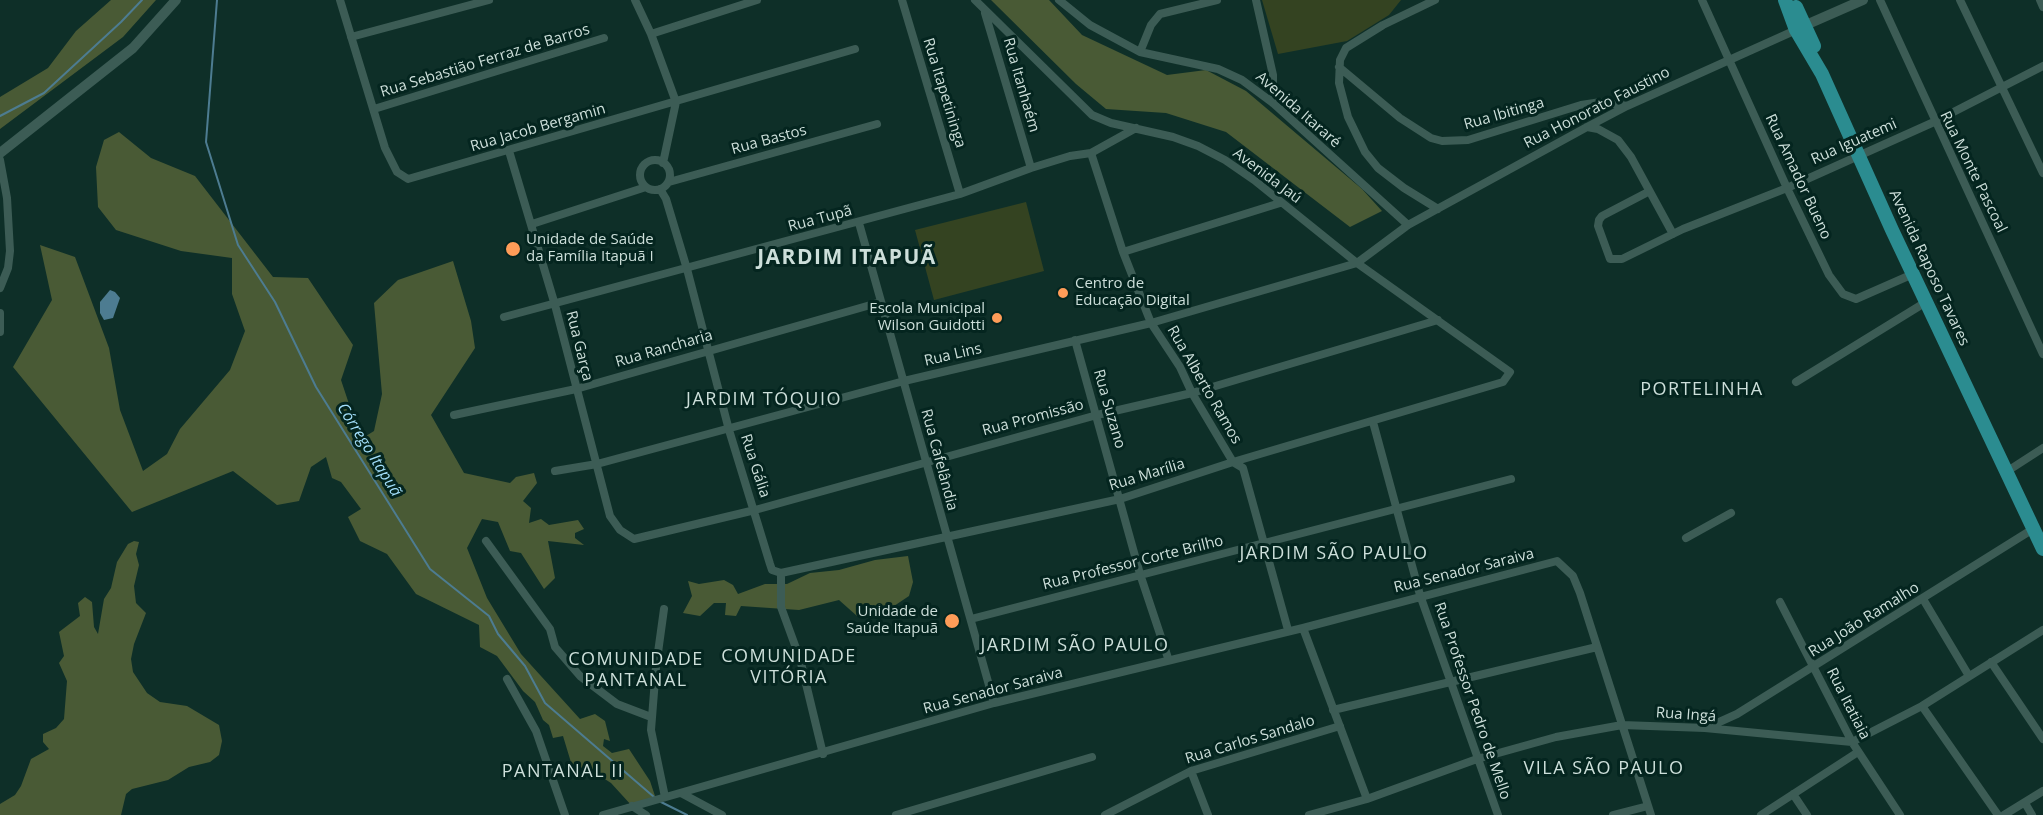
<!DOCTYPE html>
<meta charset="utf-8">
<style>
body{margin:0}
canvas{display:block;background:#0e2f28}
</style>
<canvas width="2043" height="815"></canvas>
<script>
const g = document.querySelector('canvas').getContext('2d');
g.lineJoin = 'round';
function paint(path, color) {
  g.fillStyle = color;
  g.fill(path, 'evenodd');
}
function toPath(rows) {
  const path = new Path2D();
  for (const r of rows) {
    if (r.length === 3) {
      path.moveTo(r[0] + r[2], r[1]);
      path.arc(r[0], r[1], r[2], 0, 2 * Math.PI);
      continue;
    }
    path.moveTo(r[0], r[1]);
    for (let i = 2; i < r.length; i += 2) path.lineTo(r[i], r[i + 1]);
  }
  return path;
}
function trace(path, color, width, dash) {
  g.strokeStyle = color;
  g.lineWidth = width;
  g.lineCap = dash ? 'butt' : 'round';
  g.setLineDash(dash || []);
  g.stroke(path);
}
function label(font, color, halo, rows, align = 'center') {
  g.font = font + ' "Open Sans",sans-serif';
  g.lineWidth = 6;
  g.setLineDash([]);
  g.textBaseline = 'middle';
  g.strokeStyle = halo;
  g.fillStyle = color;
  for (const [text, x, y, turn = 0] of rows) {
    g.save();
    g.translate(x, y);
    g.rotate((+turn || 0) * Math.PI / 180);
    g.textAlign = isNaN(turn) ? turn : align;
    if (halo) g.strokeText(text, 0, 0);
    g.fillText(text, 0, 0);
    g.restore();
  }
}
paint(toPath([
 [1262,0,1401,0,1389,15,1347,41,1278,54],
 [1026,202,1044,271,934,300,915,230]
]), '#344321');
paint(toPath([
 [111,0,156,0,123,37,0,129,0,97,48,68,76,31],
 [991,0,1049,0,1082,35,1167,75,1206,70,1246,91,1362,189,1382,211,1350,227,1226,132,1166,113,1106,109,1076,84],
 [119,132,151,158,195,176,273,277,308,278,353,345,341,380,349,404,366,436,374,431,382,394,374,303,398,280,453,261,471,321,475,348,431,415,464,473,510,483,516,477,534,473,537,483,523,501,531,508,529,523,541,519,549,525,578,520,584,529,575,533,575,538,584,545,548,541,555,578,544,589,521,553,510,551,498,522,482,519,467,548,487,598,521,654,580,719,595,714,605,721,610,741,604,739,603,746,612,753,629,749,650,781,656,799,632,806,611,783,586,767,573,769,563,736,553,738,549,725,543,720,535,702,523,691,497,656,480,647,479,625,416,594,387,554,360,541,348,517,361,509,341,482,332,478,326,457,311,467,299,501,277,505,233,471,132,512,13,367,52,300,40,245,75,257,109,348,120,410,143,471,167,454,180,429,230,370,245,331,232,294,232,258,181,251,116,230,98,207,96,167,104,140],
 [134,541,139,542,136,554,139,565,134,586,136,603,146,613,134,644,131,659,133,672,147,693,160,702,187,706,219,725,222,741,219,755,210,762,189,767,168,780,132,789,126,794,121,815,0,815,0,804,15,795,21,786,31,759,49,749,43,742,43,734,56,728,64,719,67,681,59,663,64,656,59,632,80,616,78,603,85,597,92,602,94,627,98,634,104,599,111,588,117,562,128,544],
 [908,556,913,582,909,596,885,612,857,616,839,600,799,610,741,606,736,616,725,615,726,603,714,603,700,616,683,613,692,596,688,581,699,584,724,580,733,585,738,594,765,584,787,584,810,573,839,570,875,560]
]), '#495a35');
paint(toPath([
 [110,290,115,292,120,298,113,318,104,320,100,313,100,302]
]), '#4d7c91');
trace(toPath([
 [217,0,206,142,238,245,275,302,316,387,430,569,489,616,498,634,525,666,545,703,654,797],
 [0,116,44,93,121,22,142,0],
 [661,802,687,815]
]), '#4d7c91', 2);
trace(toPath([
 [340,0,385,148,397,172,408,179,855,49],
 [635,0,651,34,676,102,663,163],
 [902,0,960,194],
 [1059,0,1090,25,1140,52,1218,69,1242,80,1273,103,1408,225],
 [1256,0,1273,75,1273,103],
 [1435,0,1383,25,1346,48,1340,60,1339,83,1348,117,1365,152,1378,168,1404,188,1438,209],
 [1702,0,1787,188,1829,275,1843,294,1856,299,1913,274],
 [1880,0,2043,354],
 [1960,0,2043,173],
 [2040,0,2043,7],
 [985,13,1031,168],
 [651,34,757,0],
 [351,37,489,0],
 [1140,52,1151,25,1160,14,1217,0],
 [1339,67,1400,118,1431,138,1442,141,1468,140,1581,105,1601,102,1627,106],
 [374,109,604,38],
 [1587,127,1598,129,1618,140,1631,157,1673,234],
 [509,151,555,305,610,516,620,530,634,539,755,510,1097,415,1192,393,1438,320],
 [1091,153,1123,252,1151,323,1180,367,1192,393,1233,462,1243,468,1288,630],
 [0,160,7,198,10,251,8,268,0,288],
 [655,175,15],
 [669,182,877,124],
 [660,189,666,199,687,269,729,430,770,564,772,570,781,573],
 [1648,192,1602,216,1599,220,1598,226,1610,259,1622,259,1683,229,1787,188,1934,122,2043,66],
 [859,223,994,703],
 [532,224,646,187],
 [1123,252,1280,203],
 [0,313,0,332],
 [504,317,960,194,1031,168,1070,156,1091,153,1136,128],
 [1075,340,1140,574,1168,658],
 [1796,382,1926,302],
 [454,415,576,389,881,302],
 [1373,422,1420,595,1498,815],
 [555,471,597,464,904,381,1151,323,1357,263,1408,225,1587,127,1627,106,1796,30],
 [2006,472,2043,448],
 [1686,538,1731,513],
 [486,541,550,629,555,647,580,676,617,704,651,717],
 [781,573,1120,499,1233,462,1503,382,1510,372,1357,263,1254,180,1225,160,1198,146,1173,137,1111,123,1092,115,975,0],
 [781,573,781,607,800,659,823,754],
 [1923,599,1969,676],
 [1780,602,1852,742,1900,815],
 [664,609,656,667,651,730,665,797],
 [971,619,1511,479],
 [1303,628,1367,799],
 [1991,662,2043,739],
 [507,679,536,731,565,815],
 [1922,706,1998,815],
 [1333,710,1597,647],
 [1706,728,1737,714,2033,529],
 [1191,771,1208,815],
 [681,793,722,815],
 [1793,794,1807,815],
 [2025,803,2032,815],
 [632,806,646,815],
 [603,815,994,703,1303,628,1557,561,1573,576,1580,593,1651,815],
 [896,815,1092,757],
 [1105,815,1191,771,1340,726],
 [1309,815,1367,799,1477,759,1556,737,1622,725,1705,728,1852,742,1922,706,2043,630],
 [1613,815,1648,806],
 [1761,815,1858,752],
 [2004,815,2043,791]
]), '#3c5c55', 8);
trace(toPath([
 [1799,28,1863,0],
 [0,153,133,48,176,0]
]), '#3c5c55', 10);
trace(toPath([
 [1785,0,1796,30,1822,74,1892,230,2043,549],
 [1796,7,1814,46]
]), '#2b8c90', 14);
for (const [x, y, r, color] of [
 [513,249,8,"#fe9c58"],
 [1063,293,6,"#fe9c58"],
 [997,318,6,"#fe9c58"],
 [952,621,8,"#fe9c58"]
]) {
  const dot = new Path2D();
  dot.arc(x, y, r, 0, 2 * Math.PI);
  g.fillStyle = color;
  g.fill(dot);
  trace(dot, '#04251f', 2);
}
label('15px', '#cddfda', '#04251f', [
 ["Rua Sebastião Ferraz de Barros",485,61,-17],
 ["Rua Itanhaém",1021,85,74],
 ["Rua Itapetininga",944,93,73],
 ["Rua Honorato Faustino",1597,108,-27],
 ["Avenida Itararé",1298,110,41],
 ["Rua Ibitinga",1504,114,-16],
 ["Rua Jacob Bergamin",538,128,-16],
 ["Rua Bastos",769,140,-15],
 ["Rua Iguatemi",1854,142,-24],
 ["Rua Monte Pascoal",1973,172,64],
 ["Avenida Jaú",1267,176,37],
 ["Rua Amador Bueno",1798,177,65],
 ["Rua Tupã",820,219,-15],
 ["Avenida Raposo Tavares",1929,268,65],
 ["Rua Garça",579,346,76],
 ["Rua Rancharia",664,349,-16],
 ["Rua Lins",953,355,-13],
 ["Rua Alberto Ramos",1204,385,60],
 ["Rua Suzano",1109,409,74],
 ["Rua Promissão",1033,418,-15],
 ["Rua Cafelândia",939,460,75],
 ["Rua Gália",755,466,72],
 ["Rua Marília",1147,475,-17],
 ["Rua Professor Corte Brilho",1133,563,-14],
 ["Rua Senador Saraiva",1464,571,-14],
 ["Rua João Ramalho",1864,620,-32],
 ["Rua Senador Saraiva",993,691,-15],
 ["Rua Professor Pedro de Mello",1472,701,71],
 ["Rua Itatiaia",1848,704,63],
 ["Rua Ingá",1686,715,4],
 ["Rua Carlos Sandalo",1250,740,-17]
]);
label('15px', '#cddfda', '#04251f', [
 ["Unidade de Saúde",526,240],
 ["da Família Itapuã I",526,257],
 ["Centro de",1075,284],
 ["Educação Digital",1075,301],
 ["Escola Municipal",985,309,"right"],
 ["Wilson Guidotti",985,326,"right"],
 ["Unidade de",938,612,"right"],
 ["Saúde Itapuã",938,629,"right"]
], 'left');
label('italic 16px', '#a3dffb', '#04251f', [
 ["Córrego Itapuã",369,450,58]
]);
g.letterSpacing = '1.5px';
label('18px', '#cddfda', '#04251f', [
 ["PORTELINHA",1702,390],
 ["JARDIM TÓQUIO",764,400],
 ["JARDIM SÃO PAULO",1334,554],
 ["JARDIM SÃO PAULO",1075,646],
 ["COMUNIDADE",789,657],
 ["VITÓRIA",789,678],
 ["COMUNIDADE",636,660],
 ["PANTANAL",636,681],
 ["VILA SÃO PAULO",1604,769],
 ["PANTANAL II",563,772]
]);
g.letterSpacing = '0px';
g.letterSpacing = '1.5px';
label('bold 21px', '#cddfda', '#04251f', [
 ["JARDIM ITAPUÃ",847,258]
]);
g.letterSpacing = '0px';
</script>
